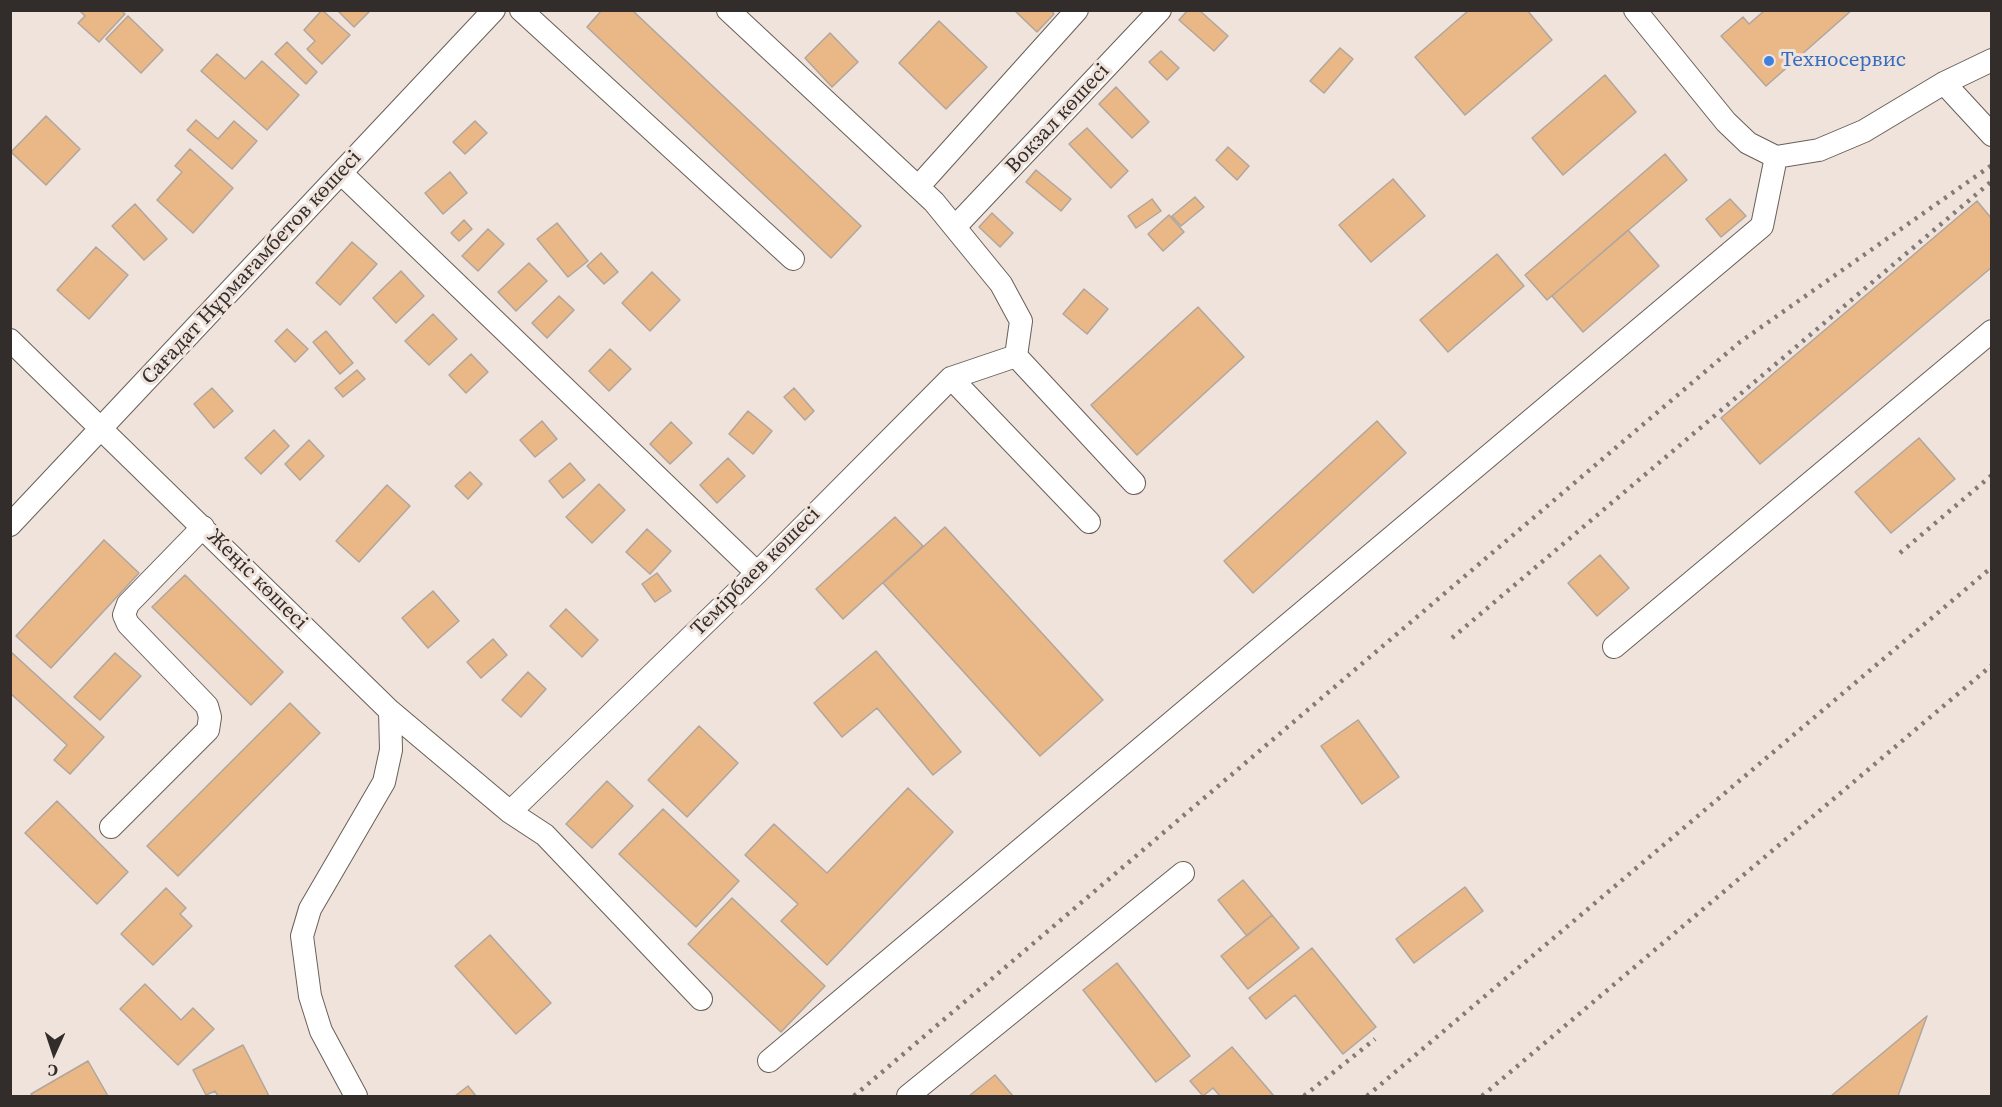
<!DOCTYPE html>
<meta charset="utf-8">
<style>
body{margin:0}
#map{position:relative;width:2002px;height:1107px;overflow:hidden;background:#efe3db;font-family:"Source Serif 4",serif}
canvas{display:block}
.frame{position:absolute;inset:0;border:12px solid #322d2a;pointer-events:none}
.north{position:absolute;left:24px;top:1023px;width:60px;height:60px;-webkit-text-stroke:4px #efe3db;paint-order:stroke;rotate:183deg;font-size:16px;font-weight:700;line-height:24px;text-align:center;color:#322d2a}
.north::after{content:'';display:block;margin:auto;width:21px;height:27px;background:#322d2a;clip-path:polygon(50% 0,100% 100%,50% 72%,0 100%)}
</style>
<div id="map">
<canvas width="2002" height="1107"></canvas>
<div class="frame"></div>
<div class="north">С</div>
</div>
<script>
const g = document.querySelector('canvas').getContext('2d');
g.lineJoin = 'round';
function paint(path, color) {
  g.fillStyle = color;
  g.fill(path, 'evenodd');
}
function toPath(rows) {
  const path = new Path2D();
  for (const r of rows) {
    path.moveTo(r[0], r[1]);
    for (let i = 2; i < r.length; i += 2) path.lineTo(r[i], r[i + 1]);
  }
  return path;
}
function trace(path, color, width, dash) {
  g.strokeStyle = color;
  g.lineWidth = width;
  g.lineCap = dash ? 'butt' : 'round';
  g.setLineDash(dash || []);
  g.stroke(path);
}
function label(font, color, halo, rows, align = 'center') {
  g.font = font + ' "Source Serif 4",serif';
  g.lineWidth = 6;
  g.setLineDash([]);
  g.textBaseline = 'middle';
  g.strokeStyle = halo;
  g.fillStyle = color;
  for (const [text, x, y, turn = 0] of rows) {
    g.save();
    g.translate(x, y);
    g.rotate((+turn || 0) * Math.PI / 180);
    g.textAlign = isNaN(turn) ? turn : align;
    if (halo) g.strokeText(text, 0, 0);
    g.fillText(text, 0, 0);
    g.restore();
  }
}
const building = toPath([
 [79,10,121,10,125,14,99,42,78,23,85,16,79,10],
 [322,10,350,35,322,64,307,49,315,41,304,30,322,10],
 [337,10,370,10,370,11,354,27,337,10],
 [602,10,632,10,861,226,831,258,587,27,602,10],
 [1014,10,1051,10,1054,14,1037,32,1014,10],
 [1188,10,1199,10,1228,36,1214,51,1179,20,1188,10],
 [1469,10,1527,10,1552,40,1465,115,1415,57,1469,10],
 [1765,10,1852,10,1766,86,1721,36,1743,17,1749,24,1765,10],
 [128,16,163,50,141,73,106,39,128,16],
 [939,21,987,67,946,109,899,63,939,21],
 [830,33,858,62,832,87,805,58,830,33],
 [287,42,317,72,306,84,275,54,287,42],
 [1340,48,1353,59,1324,93,1310,81,1340,48],
 [1161,51,1179,68,1167,80,1149,62,1161,51],
 [217,54,245,79,262,61,299,95,267,130,201,71,217,54],
 [1605,75,1636,112,1563,175,1532,138,1605,75],
 [1116,87,1149,122,1132,138,1099,104,1116,87],
 [46,116,80,149,46,185,11,152,46,116],
 [196,120,218,139,234,121,257,141,232,169,187,130,196,120],
 [475,121,487,133,465,154,453,142,475,121],
 [1087,128,1128,171,1111,188,1069,144,1087,128],
 [1228,147,1249,166,1237,180,1216,160,1228,147],
 [190,149,233,188,193,233,157,200,182,172,175,166,190,149],
 [1665,154,1687,180,1547,300,1525,275,1665,154],
 [1036,170,1071,199,1061,211,1026,182,1036,170],
 [450,172,467,193,443,214,425,193,450,172],
 [1393,179,1425,216,1371,262,1339,225,1393,179],
 [1195,197,1204,207,1181,226,1172,216,1195,197],
 [1152,199,1161,211,1136,228,1128,216,1152,199],
 [1730,199,1746,216,1721,237,1706,219,1730,199],
 [1977,201,1992,219,1992,267,1760,464,1721,418,1977,201],
 [135,204,167,239,144,260,112,226,135,204],
 [992,213,1013,233,1000,247,979,227,992,213],
 [1169,215,1184,232,1163,251,1148,234,1169,215],
 [464,220,472,229,459,241,451,233,464,220],
 [557,223,588,261,568,277,537,239,557,223],
 [488,229,504,244,478,271,462,256,488,229],
 [1628,230,1659,266,1583,332,1552,296,1628,230],
 [352,242,377,264,340,305,316,283,352,242],
 [96,247,128,275,89,319,57,290,96,247],
 [601,253,618,272,604,284,587,266,601,253],
 [1497,254,1524,286,1448,352,1420,320,1497,254],
 [529,263,547,281,516,311,498,292,529,263],
 [401,271,424,296,396,323,373,298,401,271],
 [652,272,680,300,650,331,622,303,652,272],
 [1084,289,1108,309,1087,334,1063,314,1084,289],
 [559,296,574,310,547,338,532,323,559,296],
 [1198,307,1244,357,1137,455,1091,405,1198,307],
 [433,314,457,339,429,365,405,341,433,314],
 [287,329,308,349,295,362,275,341,287,329],
 [326,331,353,363,340,374,313,342,326,331],
 [610,349,631,369,609,391,589,371,610,349],
 [471,354,488,372,466,393,449,375,471,354],
 [357,370,365,379,343,397,335,388,357,370],
 [212,388,233,411,214,428,194,404,212,388],
 [794,388,814,411,805,420,784,397,794,388],
 [748,411,772,431,753,454,729,434,748,411],
 [542,421,557,439,535,457,520,440,542,421],
 [1377,421,1406,453,1253,593,1224,561,1377,421],
 [671,422,692,443,670,464,650,444,671,422],
 [274,430,289,446,261,474,245,458,274,430],
 [1919,438,1955,479,1891,533,1855,492,1919,438],
 [309,440,324,456,300,480,285,464,309,440],
 [728,458,745,476,717,503,700,485,728,458],
 [570,463,585,480,563,498,549,481,570,463],
 [470,472,482,484,468,499,455,486,470,472],
 [599,484,625,510,592,543,566,517,599,484],
 [387,485,410,506,359,562,336,541,387,485],
 [895,517,923,546,843,619,816,589,895,517],
 [945,527,1103,700,1040,756,883,583,945,527],
 [647,529,671,551,650,574,626,552,647,529],
 [104,540,139,573,51,668,16,636,104,540],
 [1600,555,1629,588,1597,616,1568,583,1600,555],
 [657,573,671,591,655,602,642,584,657,573],
 [185,575,283,672,251,705,152,607,185,575],
 [433,591,459,621,428,648,402,618,433,591],
 [566,609,598,640,582,657,550,626,566,609],
 [493,639,507,655,481,678,467,662,493,639],
 [10,651,104,737,70,774,54,760,67,745,10,693,10,651],
 [876,651,961,752,933,775,877,708,842,737,814,703,876,651],
 [115,653,141,676,100,720,74,697,115,653],
 [528,672,546,689,521,717,502,700,528,672],
 [290,703,320,733,178,876,147,846,290,703],
 [1358,720,1399,777,1362,804,1321,746,1358,720],
 [699,726,738,763,687,817,648,780,699,726],
 [607,781,633,806,592,848,566,824,607,781],
 [908,788,953,832,827,965,781,921,798,904,745,855,774,824,827,873,908,788],
 [57,801,128,872,97,904,25,833,57,801],
 [663,809,739,881,696,927,619,854,663,809],
 [1243,880,1272,915,1247,936,1218,900,1243,880],
 [1465,887,1483,911,1414,963,1396,939,1465,887],
 [166,888,186,908,180,914,192,926,153,965,121,934,166,888],
 [732,898,825,986,781,1032,688,944,732,898],
 [1272,915,1299,948,1248,989,1221,956,1272,915],
 [490,935,551,1003,516,1034,455,966,490,935],
 [1312,948,1376,1027,1343,1054,1295,995,1266,1019,1249,998,1312,948],
 [1117,963,1190,1056,1156,1082,1083,990,1117,963],
 [145,984,181,1020,193,1008,214,1029,178,1065,120,1009,145,984],
 [1927,1016,1898,1096,1831,1096,1927,1016],
 [243,1045,269,1096,218,1096,215,1091,206,1095,193,1070,243,1045],
 [1232,1047,1274,1096,1220,1096,1213,1088,1203,1096,1190,1081,1232,1047],
 [88,1061,108,1096,33,1096,31,1094,88,1061],
 [995,1075,1013,1096,969,1096,995,1075],
 [468,1086,476,1096,455,1096,468,1086]
]);
paint(building, '#eab787');
trace(building, '#b0a69d', 1.5);
const minor = toPath([
 [521,10,793,259],
 [728,10,934,202,1001,284,1021,321,1016,356],
 [1635,10,1726,122,1748,143,1776,157],
 [1944,83,1992,135],
 [1776,157,1819,150,1864,131,1944,83,1992,60],
 [341,173,757,573],
 [918,187,1077,10],
 [955,227,1160,10],
 [10,340,390,711,510,812,545,835,701,999],
 [1016,356,1134,483],
 [951,378,1089,522],
 [10,525,494,10],
 [1614,647,1992,331],
 [510,812,757,573,951,378,1016,356],
 [111,827,208,730,210,717,207,706,128,624,124,615,128,604,203,527],
 [769,1061,1762,226,1776,157],
 [356,1096,321,1031,310,996,302,936,310,909,384,782,391,750,390,711],
 [908,1096,1183,873]
]);
trace(minor, '#695f58', 24);
trace(minor, '#fff', 22);
trace(toPath([
 [1900,553,1992,475],
 [1452,638,1992,181],
 [854,1096,1740,342,1992,165],
 [1304,1096,1375,1039],
 [1367,1096,1992,567],
 [1482,1096,1992,665]
]), '#837b76', 4.5, [3, 6]);
for (const [x, y, r, color] of [
 [1769,61,6,"#3f7fe0"]
]) {
  const dot = new Path2D();
  dot.arc(x, y, r, 0, 2 * Math.PI);
  g.fillStyle = color;
  g.fill(dot);
  trace(dot, '#efe3db', 2);
}
label('21px', '#366cbe', '#efe3db', [
 ["Техносервис",1781,61]
], 'left');
label('21px', '#322d2a', '#efe3db', [
 ["Вокзал көшесі",1058,119,-47],
 ["Сағадат Нұрмағамбетов көшесі",252,268,-47],
 ["Темірбаев көшесі",756,572,-45],
 ["Жеңіс көшесі",257,580,45]
]);
</script>
